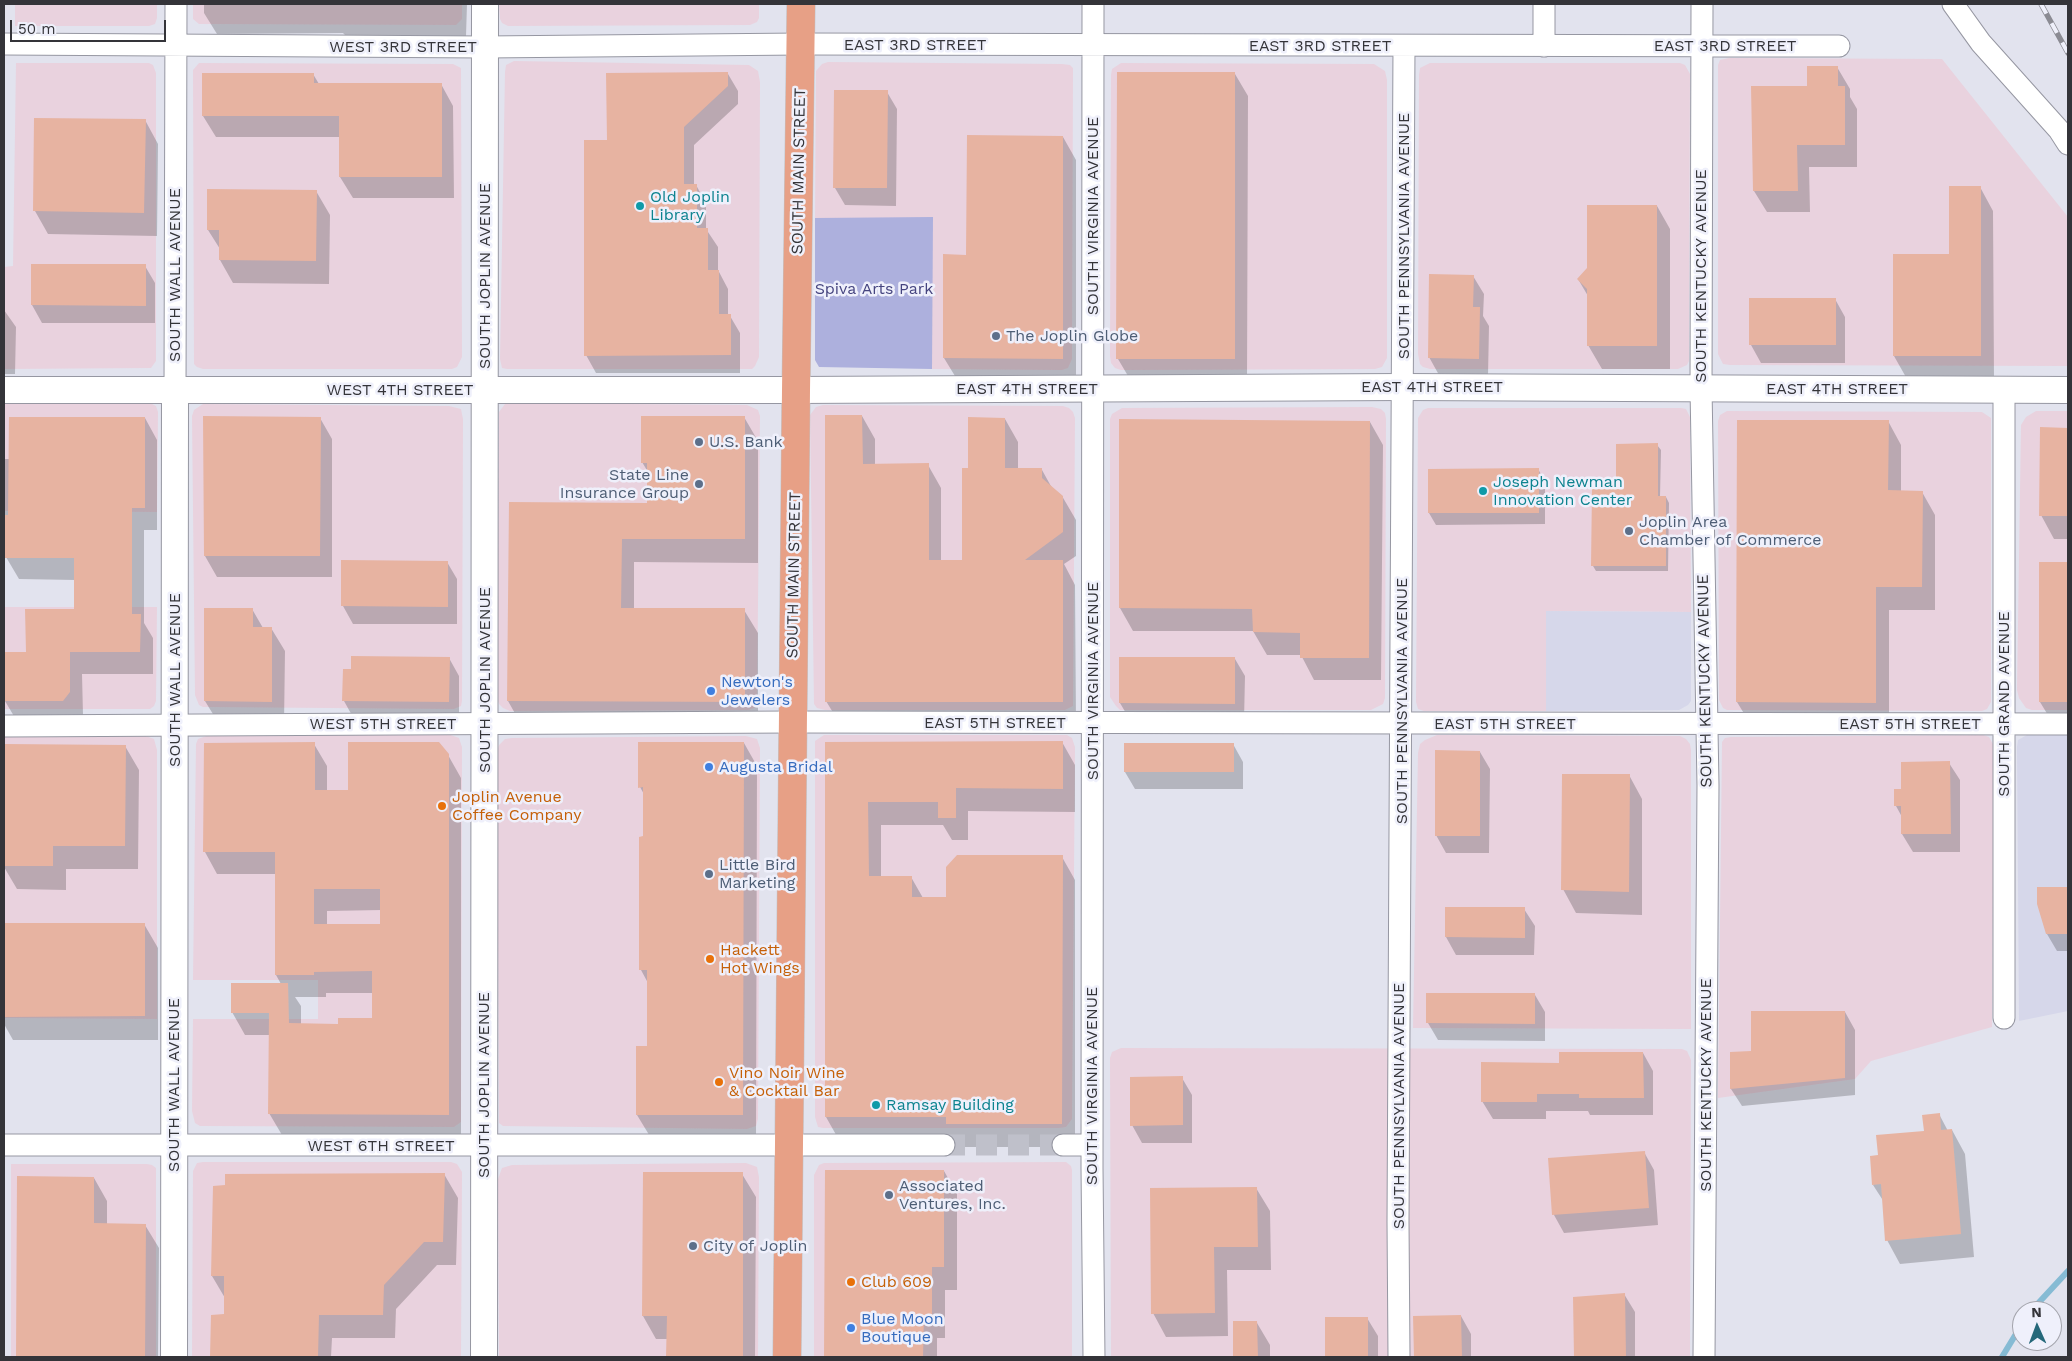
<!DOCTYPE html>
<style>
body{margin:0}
#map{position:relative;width:2072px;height:1361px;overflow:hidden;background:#e2e3ee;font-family:"Work Sans",sans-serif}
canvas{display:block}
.frame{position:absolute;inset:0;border:5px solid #343439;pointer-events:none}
.north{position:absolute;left:2012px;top:1301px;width:50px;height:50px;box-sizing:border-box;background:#eff0fb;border:1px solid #a4a5ad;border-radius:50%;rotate:358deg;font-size:14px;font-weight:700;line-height:20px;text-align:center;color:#343439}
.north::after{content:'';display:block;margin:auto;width:18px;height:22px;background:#25687a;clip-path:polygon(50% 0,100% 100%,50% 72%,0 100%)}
.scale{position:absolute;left:10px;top:20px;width:156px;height:22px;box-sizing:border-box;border:2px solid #343439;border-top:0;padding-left:6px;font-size:15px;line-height:18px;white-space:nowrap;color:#343439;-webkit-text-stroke:4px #eff0fb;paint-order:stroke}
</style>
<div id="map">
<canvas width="2072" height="1361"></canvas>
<div class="frame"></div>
<div class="north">N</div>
<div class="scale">50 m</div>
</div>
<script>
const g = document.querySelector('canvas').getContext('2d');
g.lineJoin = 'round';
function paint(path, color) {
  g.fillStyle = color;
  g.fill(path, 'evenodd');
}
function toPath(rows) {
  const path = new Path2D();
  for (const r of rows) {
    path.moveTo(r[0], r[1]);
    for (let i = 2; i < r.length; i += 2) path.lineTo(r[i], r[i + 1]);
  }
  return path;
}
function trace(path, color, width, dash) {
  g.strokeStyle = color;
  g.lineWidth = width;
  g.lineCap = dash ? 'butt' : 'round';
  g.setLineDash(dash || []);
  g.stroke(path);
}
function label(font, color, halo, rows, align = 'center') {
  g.font = font + ' "Work Sans",sans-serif';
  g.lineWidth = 5;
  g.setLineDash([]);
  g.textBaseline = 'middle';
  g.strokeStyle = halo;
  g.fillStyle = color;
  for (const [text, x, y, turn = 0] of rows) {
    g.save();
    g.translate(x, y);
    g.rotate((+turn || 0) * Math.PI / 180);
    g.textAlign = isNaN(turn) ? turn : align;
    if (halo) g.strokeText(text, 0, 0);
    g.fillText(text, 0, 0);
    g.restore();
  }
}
paint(toPath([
 [15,4,157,4,157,18,155,24,149,26,15,26],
 [193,4,462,4,462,19,456,25,199,24,193,19],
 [499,4,759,4,759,18,757,22,750,25,508,26,502,23,500,19],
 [1729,58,1942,59,2068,217,2068,366,1730,365,1723,364,1718,354,1718,65,1720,60],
 [514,61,749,65,758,71,760,82,759,357,755,366,752,369,507,369,502,368,500,359,505,72,506,65],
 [828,62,1062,64,1070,65,1073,68,1072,359,1068,368,1062,370,932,369,932,218,815,218,816,71,822,64],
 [16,63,149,63,153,65,156,73,156,361,151,368,4,369,4,267,13,266],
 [199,63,453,64,461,68,462,357,457,367,452,369,203,369,197,367,194,364,193,70],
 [1121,63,1374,64,1385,71,1387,80,1387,358,1382,367,1375,369,1121,370,1115,368,1111,363,1110,356,1111,75,1112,69],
 [1430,63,1680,63,1685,65,1690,74,1689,361,1687,365,1678,369,1430,369,1423,367,1420,364,1418,354,1419,75,1420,68],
 [510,403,747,405,758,410,760,416,757,698,754,708,748,710,510,711,503,708,499,704,497,698,499,412,505,404],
 [4,404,152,404,156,406,158,412,157,512,4,511],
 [203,404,449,406,461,409,463,419,462,701,461,706,454,709,203,707,199,705,195,695,192,416,194,410],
 [823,405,1063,406,1069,408,1073,412,1075,418,1073,706,1065,710,825,710,817,708,814,704,810,415,816,407],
 [1372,407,1381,409,1385,413,1386,419,1385,698,1383,704,1371,710,1120,710,1116,706,1110,697,1110,419,1112,414,1122,408],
 [1428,408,1681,408,1686,409,1690,417,1691,612,1546,611,1546,711,1424,711,1418,709,1416,702,1418,418,1423,410],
 [1727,411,1982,412,1991,418,1991,702,1987,709,1982,711,1727,710,1723,708,1719,700,1718,421,1720,415],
 [2036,411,2068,411,2068,710,2032,710,2026,708,2019,698,2017,690,2021,425,2026,417],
 [4,607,157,607,156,701,154,706,150,709,4,709],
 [4,734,143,735,154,739,157,750,157,1019,4,1018],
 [448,734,459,738,462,747,461,1122,454,1127,200,1126,195,1123,192,1111,193,1019,318,1019,318,980,193,980,196,744,198,739,209,735],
 [824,735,1067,735,1072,738,1075,747,1072,1119,1066,1127,1059,1128,823,1128,818,1127,815,1117,815,741],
 [1437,735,1680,736,1686,739,1690,744,1691,750,1691,1029,1413,1028,1418,753,1420,744,1425,740],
 [1983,735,1989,737,1994,746,1992,1027,1871,1061,1855,1079,1718,1098,1722,742,1725,738,1731,737],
 [746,736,757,739,760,748,758,1119,756,1126,747,1129,503,1126,499,1123,499,1117,497,751,499,745,505,739,512,738],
 [1121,1048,1682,1049,1687,1051,1691,1060,1690,1357,1111,1357,1110,1058,1112,1052],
 [203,1162,451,1162,457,1164,462,1172,461,1357,192,1357,193,1171,197,1163],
 [1066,1162,1071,1166,1072,1170,1072,1357,814,1357,814,1175,819,1165,824,1163],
 [746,1163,757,1167,759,1177,758,1357,499,1357,498,1179,502,1168,512,1165],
 [11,1164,147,1164,152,1165,156,1168,156,1357,11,1357]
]), '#e9d2de');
paint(toPath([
 [1546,611,1691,612,1691,701,1688,705,1679,710,1546,711],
 [2027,735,2068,735,2068,1011,2019,1021,2017,747,2018,740]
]), '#d6d7ea');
paint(toPath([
 [933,217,932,369,819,367,815,360,815,218]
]), '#adb0dd');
paint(toPath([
 [204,4,467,4,466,36,345,35,343,33,217,34,204,13],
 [1837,67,1850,89,1850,97,1857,109,1857,167,1809,167,1810,212,1767,212,1754,191,1808,87],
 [313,74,319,84,441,84,453,106,454,198,353,198,340,177,340,137,216,137,203,116],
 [728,74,738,91,738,104,694,145,694,185,696,185,706,203,706,229,718,247,718,270,728,289,728,316,730,316,740,333,740,373,596,373,586,355,608,141],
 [1235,74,1248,96,1247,382,1131,381,1118,359],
 [887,92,897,109,896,206,845,205,835,188],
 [145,120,158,144,157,236,48,234,35,211],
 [1063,137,1076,160,1076,382,958,381,944,358,967,256],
 [1980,187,1993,211,1994,379,1907,379,1894,356,1950,255],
 [316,191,330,215,329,284,233,283,220,260,220,249,208,230],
 [1657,206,1670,229,1670,369,1602,369,1588,345,1588,296,1578,279],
 [145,266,155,283,155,323,42,323,32,305],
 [1473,276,1484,294,1483,316,1489,326,1488,376,1439,375,1429,357],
 [1835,299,1845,317,1845,363,1761,363,1751,345],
 [4,310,16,327,15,374,4,374],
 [862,416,875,439,875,465,928,465,941,488,941,561,963,561,969,469,1005,419,1018,442,1018,470,1042,470,1052,488,1062,496,1076,520,1076,556,1064,564,1075,585,1076,724,840,724,826,701],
 [744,417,758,441,758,563,634,562,634,609,744,610,758,633,758,725,521,724,508,701,510,503,648,505,648,472,642,462],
 [145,418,157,440,157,530,144,530,144,623,153,638,153,674,82,674,83,715,18,723,5,701,27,654,75,610,75,580,19,579,6,557,6,521,4,521,4,459,10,459],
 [320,418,332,439,332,577,217,577,205,556],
 [1888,421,1901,445,1901,492,1922,492,1935,515,1935,610,1889,610,1889,726,1751,725,1737,702],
 [1370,422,1383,445,1381,680,1314,680,1301,655,1267,655,1253,631,1133,631,1120,608],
 [2041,429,2068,429,2068,539,2054,539,2041,515],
 [1657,445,1661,450,1660,497,1666,497,1669,503,1668,571,1596,571,1593,566,1617,490],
 [1538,469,1545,481,1545,524,1436,525,1429,513,1429,470],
 [342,562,447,562,457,579,457,624,353,624,343,606],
 [2041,563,2068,563,2068,725,2054,725,2040,702],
 [252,609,263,628,271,628,285,651,284,725,219,724,205,701],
 [449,658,459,676,459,719,354,719,344,701,344,670],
 [1235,659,1245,676,1244,721,1130,720,1120,703],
 [1062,742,1075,765,1075,812,968,811,968,840,952,840,943,825,881,825,881,877,911,877,923,898,948,898,1062,857,1075,880,1075,1147,961,1147,957,1140,839,1140,826,1117,826,743],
 [744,743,757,766,756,1139,651,1138,637,1115,648,1047,648,983,641,970,645,796,640,787],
 [314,744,327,766,327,791,350,791,448,755,461,778,461,1136,282,1135,269,1113,270,1035,245,1035,232,1012,281,984,276,975,276,874,217,874,205,852],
 [382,910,382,925,327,925,327,911],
 [326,993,373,993,373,1019,339,1025,301,1025,301,1006,295,997,326,997],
 [1233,744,1243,762,1243,789,1135,789,1125,772],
 [4,746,125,746,139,770,138,869,66,869,66,890,17,889,4,867],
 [1480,752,1490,769,1489,853,1446,853,1436,835],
 [1949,763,1960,780,1960,852,1913,852,1902,834,1902,817,1896,806,1902,790],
 [1629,775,1642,799,1642,915,1576,913,1563,889],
 [2038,888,2068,888,2068,951,2057,951,2047,934],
 [1524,909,1535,926,1534,955,1456,955,1446,937],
 [4,924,144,924,158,948,158,1040,13,1040,4,1024],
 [1535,995,1545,1012,1545,1041,1438,1040,1428,1023],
 [1845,1012,1855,1030,1855,1095,1742,1106,1731,1089,1731,1053,1752,1052],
 [1643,1053,1653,1071,1653,1115,1590,1115,1588,1111,1546,1111,1546,1119,1493,1119,1482,1101,1560,1064],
 [1182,1078,1192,1095,1192,1143,1142,1143,1132,1125],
 [1939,1114,1948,1131,1952,1130,1965,1154,1974,1257,1900,1264,1887,1240,1884,1202,1873,1185,1925,1132],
 [1644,1152,1654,1170,1658,1225,1564,1233,1554,1215,1549,1159],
 [826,1171,944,1171,957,1194,957,1290,945,1290,945,1338,937,1338,937,1357,826,1357],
 [444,1174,458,1198,456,1265,437,1265,396,1309,395,1338,332,1338,331,1357,212,1357,212,1316,226,1315,225,1298,212,1276],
 [742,1174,756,1197,755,1357,668,1357,668,1339,656,1339,643,1316],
 [18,1178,94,1178,107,1201,107,1225,145,1225,159,1248,158,1357,17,1357],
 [1256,1188,1270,1211,1271,1270,1227,1270,1228,1336,1166,1337,1153,1313],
 [1624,1294,1635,1312,1635,1357,1575,1357,1574,1298],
 [1461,1316,1471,1334,1471,1357,1415,1357,1415,1317],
 [1326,1318,1367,1318,1378,1336,1378,1357,1327,1357],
 [1234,1323,1257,1323,1270,1345,1270,1357,1235,1357]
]), '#0003');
trace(toPath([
 [2031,1311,2068,1271],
 [2002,1357,2022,1324]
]), '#86bbd4', 6);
paint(toPath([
 [1807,66,1838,66,1838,86,1845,86,1845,145,1797,145,1798,191,1753,191,1751,86,1807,86],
 [728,72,728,86,684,127,684,184,697,184,697,228,708,228,708,270,719,270,719,314,731,314,731,355,584,356,584,140,607,140,606,73],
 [1117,72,1235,72,1235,359,1116,359],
 [202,73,314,73,314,83,442,83,442,177,339,177,339,116,202,116],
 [834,90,888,90,887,188,833,188],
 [34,118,146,119,144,213,33,211],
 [967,135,1063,136,1063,359,943,358,943,254,966,255],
 [1949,186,1981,186,1981,356,1893,356,1893,254,1949,254],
 [207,189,317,190,316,261,219,260,219,230,207,230],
 [1587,205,1657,205,1657,346,1587,346,1587,289,1577,279,1587,268],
 [31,264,146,264,146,306,31,305],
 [1429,274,1474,275,1473,307,1480,307,1479,359,1428,358],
 [1749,298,1836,298,1836,345,1749,345],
 [825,415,862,415,863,464,929,463,929,560,962,560,962,468,968,468,968,417,1005,418,1005,468,1042,468,1042,478,1063,496,1063,532,1025,560,1063,560,1063,702,825,702],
 [203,416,321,417,320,556,204,556],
 [641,416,745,416,745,539,622,539,621,608,745,608,745,702,507,701,509,502,647,503,647,463,641,463],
 [9,417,145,417,145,508,132,508,132,614,141,614,140,652,70,652,70,692,63,701,4,701,4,652,26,652,25,609,74,609,74,558,5,558,5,515,8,515],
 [1119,419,1370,421,1369,658,1300,658,1300,633,1253,632,1252,609,1119,608],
 [1737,420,1889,420,1888,490,1923,491,1922,587,1876,587,1876,703,1736,702],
 [2040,427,2068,428,2068,516,2039,516],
 [1658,443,1658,496,1666,496,1666,566,1591,566,1592,489,1616,488,1616,444],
 [1539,468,1539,513,1428,513,1428,469],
 [341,560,448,561,448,607,341,606],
 [2039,562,2068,562,2068,702,2039,702],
 [204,608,253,608,253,627,272,627,272,702,204,701],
 [351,656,450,657,449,702,342,701,343,669,351,669],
 [1119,657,1235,657,1235,704,1119,703],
 [1063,741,1063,789,956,788,956,818,938,818,938,802,868,802,869,876,912,876,912,897,946,897,946,867,957,855,1063,855,1062,1124,946,1124,946,1117,825,1117,825,742],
 [315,742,315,790,348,790,348,742,439,742,449,754,449,1115,268,1114,269,1013,231,1013,231,983,288,983,289,1023,338,1024,338,1018,372,1018,372,971,314,972,314,975,275,975,275,852,203,852,204,743],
 [314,889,380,889,380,924,314,924],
 [638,742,744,742,743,1115,636,1115,636,1046,647,1046,647,970,639,970,639,837,643,836,643,787,638,788],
 [1124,743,1234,743,1234,772,1124,772],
 [4,744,126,745,125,846,53,846,53,866,4,866],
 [1435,750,1480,751,1480,836,1435,836],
 [1950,761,1951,834,1901,834,1901,806,1894,806,1894,789,1901,789,1901,762],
 [1562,774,1630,774,1629,892,1561,890],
 [2037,887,2068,887,2068,934,2046,934,2037,904],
 [1445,907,1525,907,1525,938,1445,937],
 [4,923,145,923,145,1016,4,1017],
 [1426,993,1535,993,1535,1024,1426,1023],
 [1751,1011,1845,1011,1845,1078,1730,1089,1730,1052,1751,1051],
 [1559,1052,1643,1052,1644,1098,1579,1098,1579,1094,1537,1094,1537,1102,1481,1102,1481,1062,1559,1063],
 [1183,1076,1183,1125,1130,1126,1130,1077],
 [1940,1113,1941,1130,1952,1129,1961,1234,1885,1241,1881,1184,1872,1185,1870,1156,1878,1155,1876,1135,1924,1131,1922,1115],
 [1645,1151,1649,1208,1552,1215,1548,1158],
 [825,1170,944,1170,944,1267,932,1267,932,1315,924,1315,923,1357,824,1357],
 [643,1172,743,1172,743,1357,666,1357,667,1316,642,1316],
 [445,1173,443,1242,424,1242,384,1285,383,1315,319,1315,318,1357,210,1357,211,1315,224,1314,224,1276,211,1276,213,1186,225,1185,225,1174],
 [17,1176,94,1177,94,1223,146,1224,145,1357,16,1357],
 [1257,1187,1258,1247,1214,1247,1215,1313,1151,1314,1150,1188],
 [1625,1293,1626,1357,1574,1357,1573,1297],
 [1461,1315,1462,1357,1414,1357,1413,1316],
 [1325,1317,1368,1317,1368,1357,1325,1357],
 [1233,1321,1257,1321,1258,1357,1233,1357]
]), '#e7b3a1');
trace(toPath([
 [944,1145,1063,1145]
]), '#bfc0ca', 21, [21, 11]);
const minor = toPath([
 [1093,4,1092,1168,1094,1357],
 [1544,4,1544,46],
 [1702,4,1701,388,1708,785,1704,1357],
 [1953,4,1981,43,2059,130,2068,144],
 [4,44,485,47,801,44,1839,46],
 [175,390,176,4],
 [2004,390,2004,1018],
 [4,726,792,722,2068,724],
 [4,1145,944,1145],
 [1063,1145,1092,1145],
 [1399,1357,1398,1221,1404,46]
]);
const tertiary = toPath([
 [4,390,796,390,1403,387,2068,390],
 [174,1357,175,390],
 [484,1357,485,4]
]);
const primary = toPath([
 [787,1357,796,390,801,4]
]);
trace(minor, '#9697a2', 23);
trace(tertiary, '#9697a2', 28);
trace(primary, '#c2c2c4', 29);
trace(minor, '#fff', 21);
trace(tertiary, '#fff', 26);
trace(primary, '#e7a086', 28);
const rail = toPath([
 [2041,4,2068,53]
]);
trace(rail, '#8b8b93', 5.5);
trace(rail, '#eff0fb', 4, [11]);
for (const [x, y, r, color] of [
 [640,206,5,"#0f9aa8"],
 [996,336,5,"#5c6f8a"],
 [699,442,5,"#5c6f8a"],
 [699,484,5,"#5c6f8a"],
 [1483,491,5,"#0f9aa8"],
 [1629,531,5,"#5c6f8a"],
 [711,691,5,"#3f7fe0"],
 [709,767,5,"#3f7fe0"],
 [442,806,5,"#e8710a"],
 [709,874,5,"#5c6f8a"],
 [710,959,5,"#e8710a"],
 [719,1082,5,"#e8710a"],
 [876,1105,5,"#0f9aa8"],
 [889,1195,5,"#5c6f8a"],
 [693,1246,5,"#5c6f8a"],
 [851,1282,5,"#e8710a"],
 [851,1328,5,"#3f7fe0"]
]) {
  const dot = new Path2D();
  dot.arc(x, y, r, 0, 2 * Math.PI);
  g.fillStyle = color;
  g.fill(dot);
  trace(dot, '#eff0fb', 2);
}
label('16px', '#343439', '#eff0fb', [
 ["EAST 3RD STREET",915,45],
 ["EAST 3RD STREET",1320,46],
 ["EAST 3RD STREET",1725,46],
 ["WEST 3RD STREET",403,47],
 ["SOUTH MAIN STREET",799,171,-89],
 ["SOUTH VIRGINIA AVENUE",1093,216,-90],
 ["SOUTH PENNSYLVANIA AVENUE",1404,236,-90],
 ["SOUTH WALL AVENUE",175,275,-90],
 ["SOUTH JOPLIN AVENUE",485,276,-90],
 ["SOUTH KENTUCKY AVENUE",1701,276,-90],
 ["EAST 4TH STREET",1432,387],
 ["EAST 4TH STREET",1027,389],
 ["EAST 4TH STREET",1837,389],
 ["WEST 4TH STREET",400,390],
 ["SOUTH MAIN STREET",794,575,-89],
 ["SOUTH WALL AVENUE",175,680,-90],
 ["SOUTH JOPLIN AVENUE",485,680,-90],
 ["SOUTH VIRGINIA AVENUE",1093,681,-90],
 ["SOUTH KENTUCKY AVENUE",1705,681,-91],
 ["SOUTH PENNSYLVANIA AVENUE",1402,701,-90],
 ["SOUTH GRAND AVENUE",2004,704,-90],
 ["EAST 5TH STREET",995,723],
 ["WEST 5TH STREET",383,724],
 ["EAST 5TH STREET",1505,724],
 ["EAST 5TH STREET",1910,724],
 ["SOUTH WALL AVENUE",174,1085,-90],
 ["SOUTH JOPLIN AVENUE",484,1085,-90],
 ["SOUTH KENTUCKY AVENUE",1706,1085,-90],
 ["SOUTH VIRGINIA AVENUE",1092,1086,-90],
 ["SOUTH PENNSYLVANIA AVENUE",1399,1106,-90],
 ["WEST 6TH STREET",381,1146]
]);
label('16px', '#0d838f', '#eff0fb', [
 ["Old Joplin",650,197],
 ["Library",650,215],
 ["Joseph Newman",1493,482],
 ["Innovation Center",1493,500],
 ["Ramsay Building",886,1105]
], 'left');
label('16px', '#45447f', '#eff0fb', [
 ["Spiva Arts Park",874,289]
]);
label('16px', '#4e5e75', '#eff0fb', [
 ["The Joplin Globe",1006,336],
 ["U.S. Bank",709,442],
 ["State Line",689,475,"right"],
 ["Insurance Group",689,493,"right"],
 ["Joplin Area",1639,522],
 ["Chamber of Commerce",1639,540],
 ["Little Bird",719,865],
 ["Marketing",719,883],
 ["Associated",899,1186],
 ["Ventures, Inc.",899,1204],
 ["City of Joplin",703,1246]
], 'left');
label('16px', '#366cbe', '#eff0fb', [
 ["Newton's",721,682],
 ["Jewelers",721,700],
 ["Augusta Bridal",719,767],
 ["Blue Moon",861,1319],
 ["Boutique",861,1337]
], 'left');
label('16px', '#c56008', '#eff0fb', [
 ["Joplin Avenue",452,797],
 ["Coffee Company",452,815],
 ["Hackett",720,950],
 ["Hot Wings",720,968],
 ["Vino Noir Wine",729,1073],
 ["& Cocktail Bar",729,1091],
 ["Club 609",861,1282]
], 'left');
</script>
